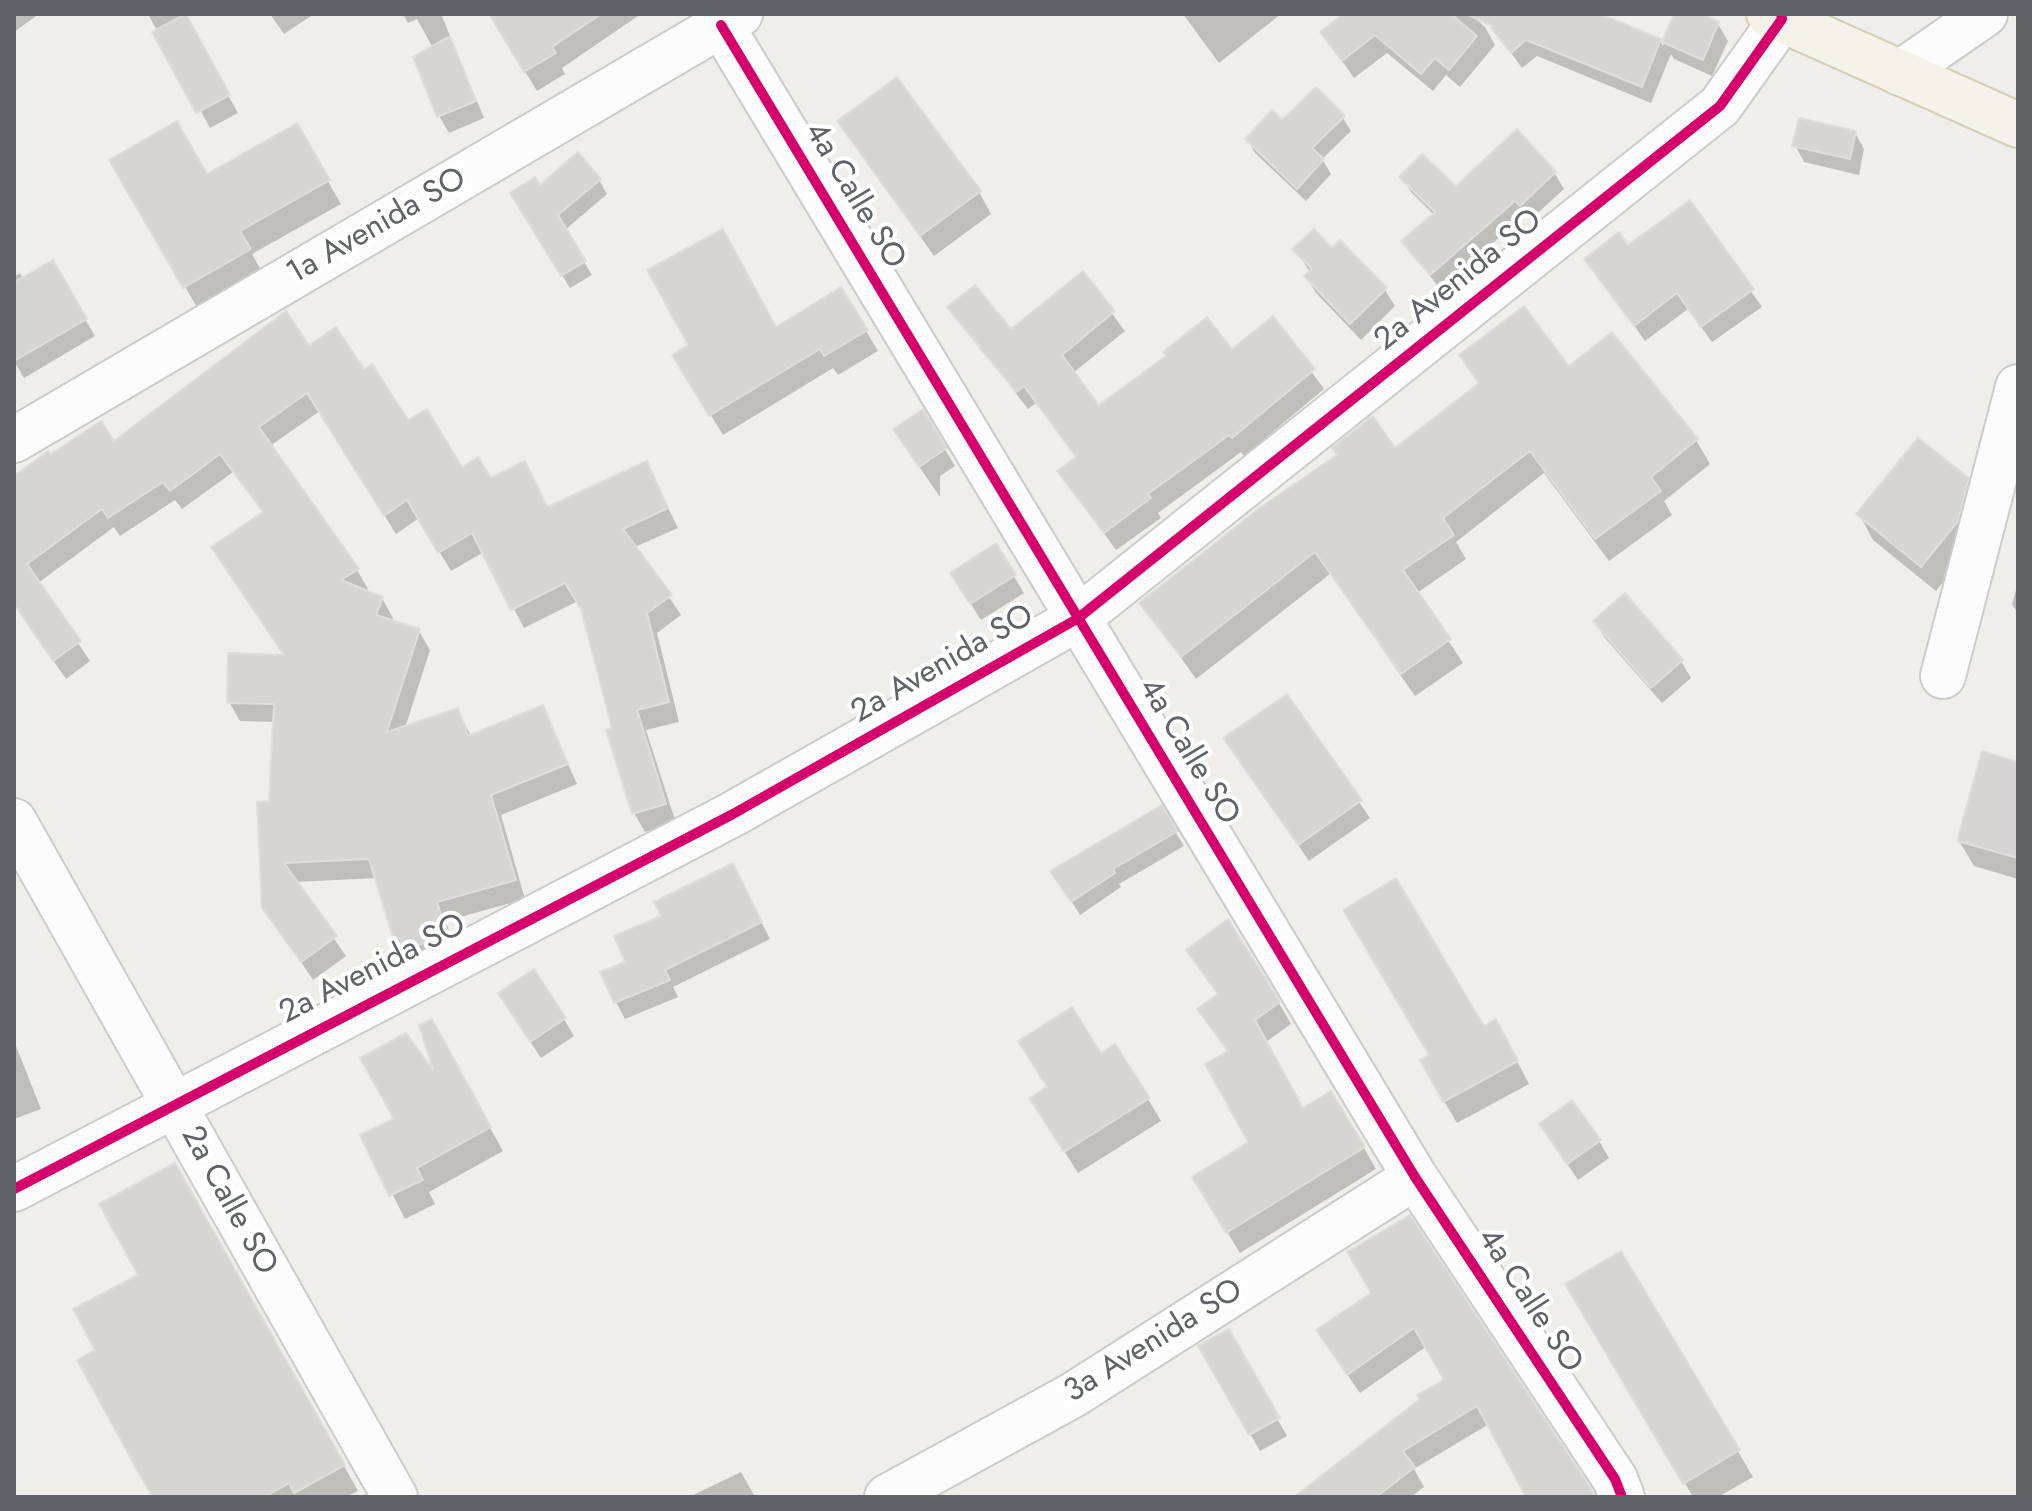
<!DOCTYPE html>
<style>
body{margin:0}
#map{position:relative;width:2032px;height:1511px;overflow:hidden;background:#efeeea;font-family:Jost,sans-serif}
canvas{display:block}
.frame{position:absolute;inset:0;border:16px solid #5f6368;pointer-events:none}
</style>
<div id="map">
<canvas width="2032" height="1511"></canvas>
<div class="frame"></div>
</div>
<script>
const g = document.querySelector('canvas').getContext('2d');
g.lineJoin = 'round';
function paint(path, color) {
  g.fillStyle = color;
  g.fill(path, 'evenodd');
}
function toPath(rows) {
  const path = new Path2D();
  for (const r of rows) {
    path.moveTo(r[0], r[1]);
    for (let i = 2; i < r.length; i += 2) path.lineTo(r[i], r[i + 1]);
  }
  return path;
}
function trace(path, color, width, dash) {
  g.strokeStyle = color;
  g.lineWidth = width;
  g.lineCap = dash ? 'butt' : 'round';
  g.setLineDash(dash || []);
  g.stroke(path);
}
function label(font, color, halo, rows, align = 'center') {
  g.font = font + ' Jost,sans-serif';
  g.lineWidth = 8;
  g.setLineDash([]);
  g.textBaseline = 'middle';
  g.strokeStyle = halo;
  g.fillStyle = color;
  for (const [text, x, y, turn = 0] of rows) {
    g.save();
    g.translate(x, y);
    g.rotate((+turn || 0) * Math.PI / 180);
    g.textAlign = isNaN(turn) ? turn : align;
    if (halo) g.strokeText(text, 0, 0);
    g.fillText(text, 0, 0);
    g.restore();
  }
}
paint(toPath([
 [14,14,39,14,14,32],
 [148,14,182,14,238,113,210,128],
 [270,14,310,14,311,16,284,34],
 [403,14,441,14,484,118,449,133,439,116,433,48,417,19,408,23],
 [490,14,641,14,562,68,565,74,537,91],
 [1183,14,1281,14,1219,63],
 [1346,14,1470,14,1485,27,1495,45,1460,87,1446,75,1433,91,1387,53,1354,78,1323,33],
 [1512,14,1594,14,1660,41,1663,46,1677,14,1696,14,1718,24,1728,41,1712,76,1674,59,1671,54,1651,103,1537,56,1522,68,1494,29],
 [1343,118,1351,131,1322,159,1331,174,1306,201,1255,153,1247,139,1282,122],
 [840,122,979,192,991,214,934,256],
 [296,126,341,204,252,254,262,272,198,309,112,161,207,176],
 [1517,132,1555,174,1564,189,1530,220,1525,215,1440,289,1404,242,1434,215,1411,192,1402,177,1456,189],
 [1855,133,1864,149,1859,175,1804,162,1795,145],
 [599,180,607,194,565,230,592,275,570,288,520,207,539,188],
 [1690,203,1762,307,1712,342,1688,309,1645,341,1587,259,1628,247],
 [1340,243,1385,290,1395,306,1361,340,1316,293,1306,277,1311,273,1295,250,1332,251],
 [52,263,95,336,24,378,14,361,14,277,20,273,23,279],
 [1082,274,1125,331,1073,373,1099,408,1231,351,1273,319,1324,389,1244,456,1241,452,1158,513,1161,518,1116,550,1060,472,1077,459,1036,403,1028,409,950,308,1011,332],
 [776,330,866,331,878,351,838,375,833,368,723,435,687,376,691,346],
 [309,348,364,371,408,423,461,469,548,509,646,463,678,528,635,547,681,615,657,633,679,722,646,730,676,823,645,832,634,813,584,610,578,601,524,628,484,552,451,571,419,518,396,534,320,411,270,446,357,570,368,589,364,592,382,598,393,618,391,622,419,631,430,650,405,728,457,710,471,736,542,707,577,784,501,815,525,899,446,921,456,955,410,970,399,951,377,878,295,882,346,956,313,980,264,907,275,722,240,721,229,702,286,657,264,514,233,472,182,509,175,500,120,536,114,527,38,583,90,661,66,679,14,604,14,478,50,457,113,443],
 [1461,355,1568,369,1696,440,1710,464,1664,501,1672,515,1609,561,1544,473,1456,542,1466,559,1417,593,1463,663,1415,696,1330,574,1196,679,1142,603,1395,451,1479,385],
 [922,412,955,466,940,476,940,497,905,446],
 [1967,479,1982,505,1971,546,1936,591,1873,540,1859,514],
 [996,546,1024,593,981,620,962,590],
 [2018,583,2018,614,2012,604],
 [1595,622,1681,661,1691,678,1662,703,1605,638],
 [1286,697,1370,818,1309,861,1225,739],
 [2018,764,2018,879,1974,866,1959,841],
 [1161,808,1184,846,1119,884,1121,887,1080,915,1061,885],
 [741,882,770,939,673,987,678,997,625,1019,616,1002,628,963],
 [1189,950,1279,1003,1291,1024,1266,1042,1303,1111,1364,1148,1376,1169,1240,1253,1206,1198,1251,1143,1229,1054,1200,1010,1219,996],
 [510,1011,564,1019,574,1036,541,1058],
 [1483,1029,1508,1044,1529,1084,1457,1123,1444,1101],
 [14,1041,41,1109,14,1119],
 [444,1045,503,1151,429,1192,435,1204,405,1219,363,1136,397,1120,437,1079],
 [1100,1055,1148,1099,1161,1121,1078,1173,1045,1121],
 [1541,1125,1599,1141,1609,1158,1578,1180],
 [1350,1252,1594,1497,1528,1497,1489,1424,1414,1469,1424,1487,1411,1497,1327,1497,1447,1381,1427,1346,1360,1393,1330,1350,1374,1294],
 [1621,1253,1753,1477,1718,1497,1693,1497,1567,1285],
 [230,1260,358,1491,346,1497,154,1497,98,1351,140,1275],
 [1228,1332,1287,1436,1260,1451,1201,1347],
 [741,1472,755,1497,689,1497]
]), '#0003');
const building = toPath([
 [186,14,230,95,196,113,152,32,186,14],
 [489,14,601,14,552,47,556,53,524,72,489,14],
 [1343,14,1451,14,1477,36,1449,70,1435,58,1421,74,1375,35,1342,61,1320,32,1343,14],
 [1466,14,1600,14,1661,39,1642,87,1526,40,1511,53,1491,28,1493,26,1466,14],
 [1674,14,1701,14,1719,22,1703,60,1662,42,1674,14],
 [450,36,476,101,437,117,413,57,450,36],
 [897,77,981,191,920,236,837,121,897,77],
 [1316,87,1345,116,1312,148,1324,159,1297,189,1245,139,1272,110,1282,120,1316,87],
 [1799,118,1856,131,1850,159,1792,146,1799,118],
 [177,121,207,174,297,123,330,180,240,231,251,249,183,288,109,160,177,121],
 [1517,129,1556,172,1520,206,1515,201,1430,275,1401,241,1435,212,1399,177,1422,154,1456,186,1517,129],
 [578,152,601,179,558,215,586,261,561,276,510,193,535,177,540,185,578,152],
 [1690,200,1754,289,1701,327,1677,293,1634,326,1584,259,1619,232,1628,245,1690,200],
 [723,229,776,327,841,287,868,330,824,356,820,349,709,416,672,355,688,345,647,270,723,229],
 [1314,229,1332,248,1340,240,1387,288,1350,324,1304,276,1312,269,1292,249,1314,229],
 [53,260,87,319,14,361,14,282,53,260],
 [1083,271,1115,311,1062,355,1099,405,1166,356,1163,352,1207,317,1232,349,1273,316,1315,369,1232,438,1229,435,1148,494,1151,498,1104,533,1057,471,1076,457,1024,386,1016,392,947,307,975,285,1011,329,1083,271],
 [1524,306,1569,366,1612,332,1698,439,1651,477,1661,491,1595,539,1530,451,1443,518,1454,535,1403,570,1451,639,1401,674,1315,552,1181,657,1139,603,1261,507,1337,455,1332,448,1373,416,1395,448,1479,383,1459,355,1524,306],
 [286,311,309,345,336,327,364,369,372,364,408,420,427,409,462,467,478,457,491,478,525,461,547,507,647,461,668,508,623,529,672,595,647,613,669,702,637,710,666,804,632,814,606,730,612,728,581,609,565,583,511,610,472,533,438,553,407,500,384,516,307,393,259,427,359,569,341,580,383,597,376,615,420,629,387,732,458,708,468,736,543,705,568,764,491,795,516,880,437,902,447,935,442,938,397,951,369,859,284,863,337,936,301,962,262,908,257,802,269,801,274,704,227,703,228,653,284,655,211,547,263,512,220,454,170,491,163,482,108,518,102,509,27,564,81,641,53,661,14,604,14,476,48,451,51,454,101,421,114,441,286,311],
 [923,409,947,448,919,467,893,429,923,409],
 [1918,438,1969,478,1958,521,1921,567,1856,514,1918,438],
 [996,543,1016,575,970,604,950,573,996,543],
 [1625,593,1683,660,1651,688,1593,621,1625,593],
 [1287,694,1362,800,1298,845,1223,738,1287,694],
 [1982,751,2018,762,2018,858,1957,841,1982,751],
 [1162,805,1178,831,1113,869,1115,873,1071,902,1050,871,1162,805],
 [733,863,762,922,665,970,670,980,614,1003,600,972,625,962,614,936,661,916,654,902,733,863],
 [1396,878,1484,1026,1496,1019,1518,1061,1443,1102,1420,1060,1429,1055,1343,910,1396,878],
 [1228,919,1280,1002,1255,1020,1303,1108,1331,1091,1365,1147,1226,1233,1192,1177,1248,1142,1205,1064,1228,1051,1197,1009,1218,994,1186,950,1228,919],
 [534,969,566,1018,530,1042,498,993,534,969],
 [1072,1007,1101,1053,1115,1044,1150,1098,1064,1152,1029,1098,1047,1087,1018,1041,1072,1007],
 [432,1019,491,1127,417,1168,423,1180,389,1196,360,1135,394,1119,360,1058,406,1033,433,1070,419,1025,432,1019],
 [1572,1100,1601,1140,1567,1164,1539,1124,1572,1100],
 [175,1163,345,1465,294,1493,289,1483,265,1497,152,1497,77,1360,95,1350,73,1309,138,1275,99,1204,175,1163],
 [1410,1215,1590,1487,1595,1497,1526,1497,1477,1406,1403,1451,1415,1467,1376,1497,1294,1497,1420,1399,1417,1395,1444,1380,1414,1328,1347,1375,1316,1330,1371,1293,1347,1252,1410,1215],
 [1621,1251,1740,1450,1683,1484,1565,1284,1621,1251],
 [1229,1329,1280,1418,1249,1435,1198,1346,1229,1329]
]);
paint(building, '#d6d5d3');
trace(building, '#deddd9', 2);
const minor = toPath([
 [721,25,1415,1177,1615,1479,1622,1497],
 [1900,73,1985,14],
 [14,440,740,14],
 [1943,676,2018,387],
 [14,821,395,1497],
 [14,1189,733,814,1077,619,1720,106,1782,19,1781,14],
 [887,1497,1073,1395,1415,1177]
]);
const major = toPath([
 [1769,14,2018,125]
]);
trace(minor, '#cbcccc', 48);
trace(major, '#d7ceb8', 48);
trace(minor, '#fdfcfc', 44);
trace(major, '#f4f2e9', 44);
trace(toPath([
 [721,25,1415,1177,1615,1479,1622,1497],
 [14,1189,733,814,1077,619,1720,106,1782,19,1781,14]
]), '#d6006c', 10);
label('32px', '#5f6368', '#fff', [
 ["4a Calle SO",854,196,59],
 ["1a Avenida SO",377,227,-30],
 ["2a Avenida SO",1459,281,-39],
 ["2a Avenida SO",943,665,-30],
 ["4a Calle SO",1188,752,59],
 ["2a Avenida SO",373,970,-27],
 ["2a Calle SO",228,1201,61],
 ["4a Calle SO",1529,1301,57],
 ["3a Avenida SO",1154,1342,-32]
]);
</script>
